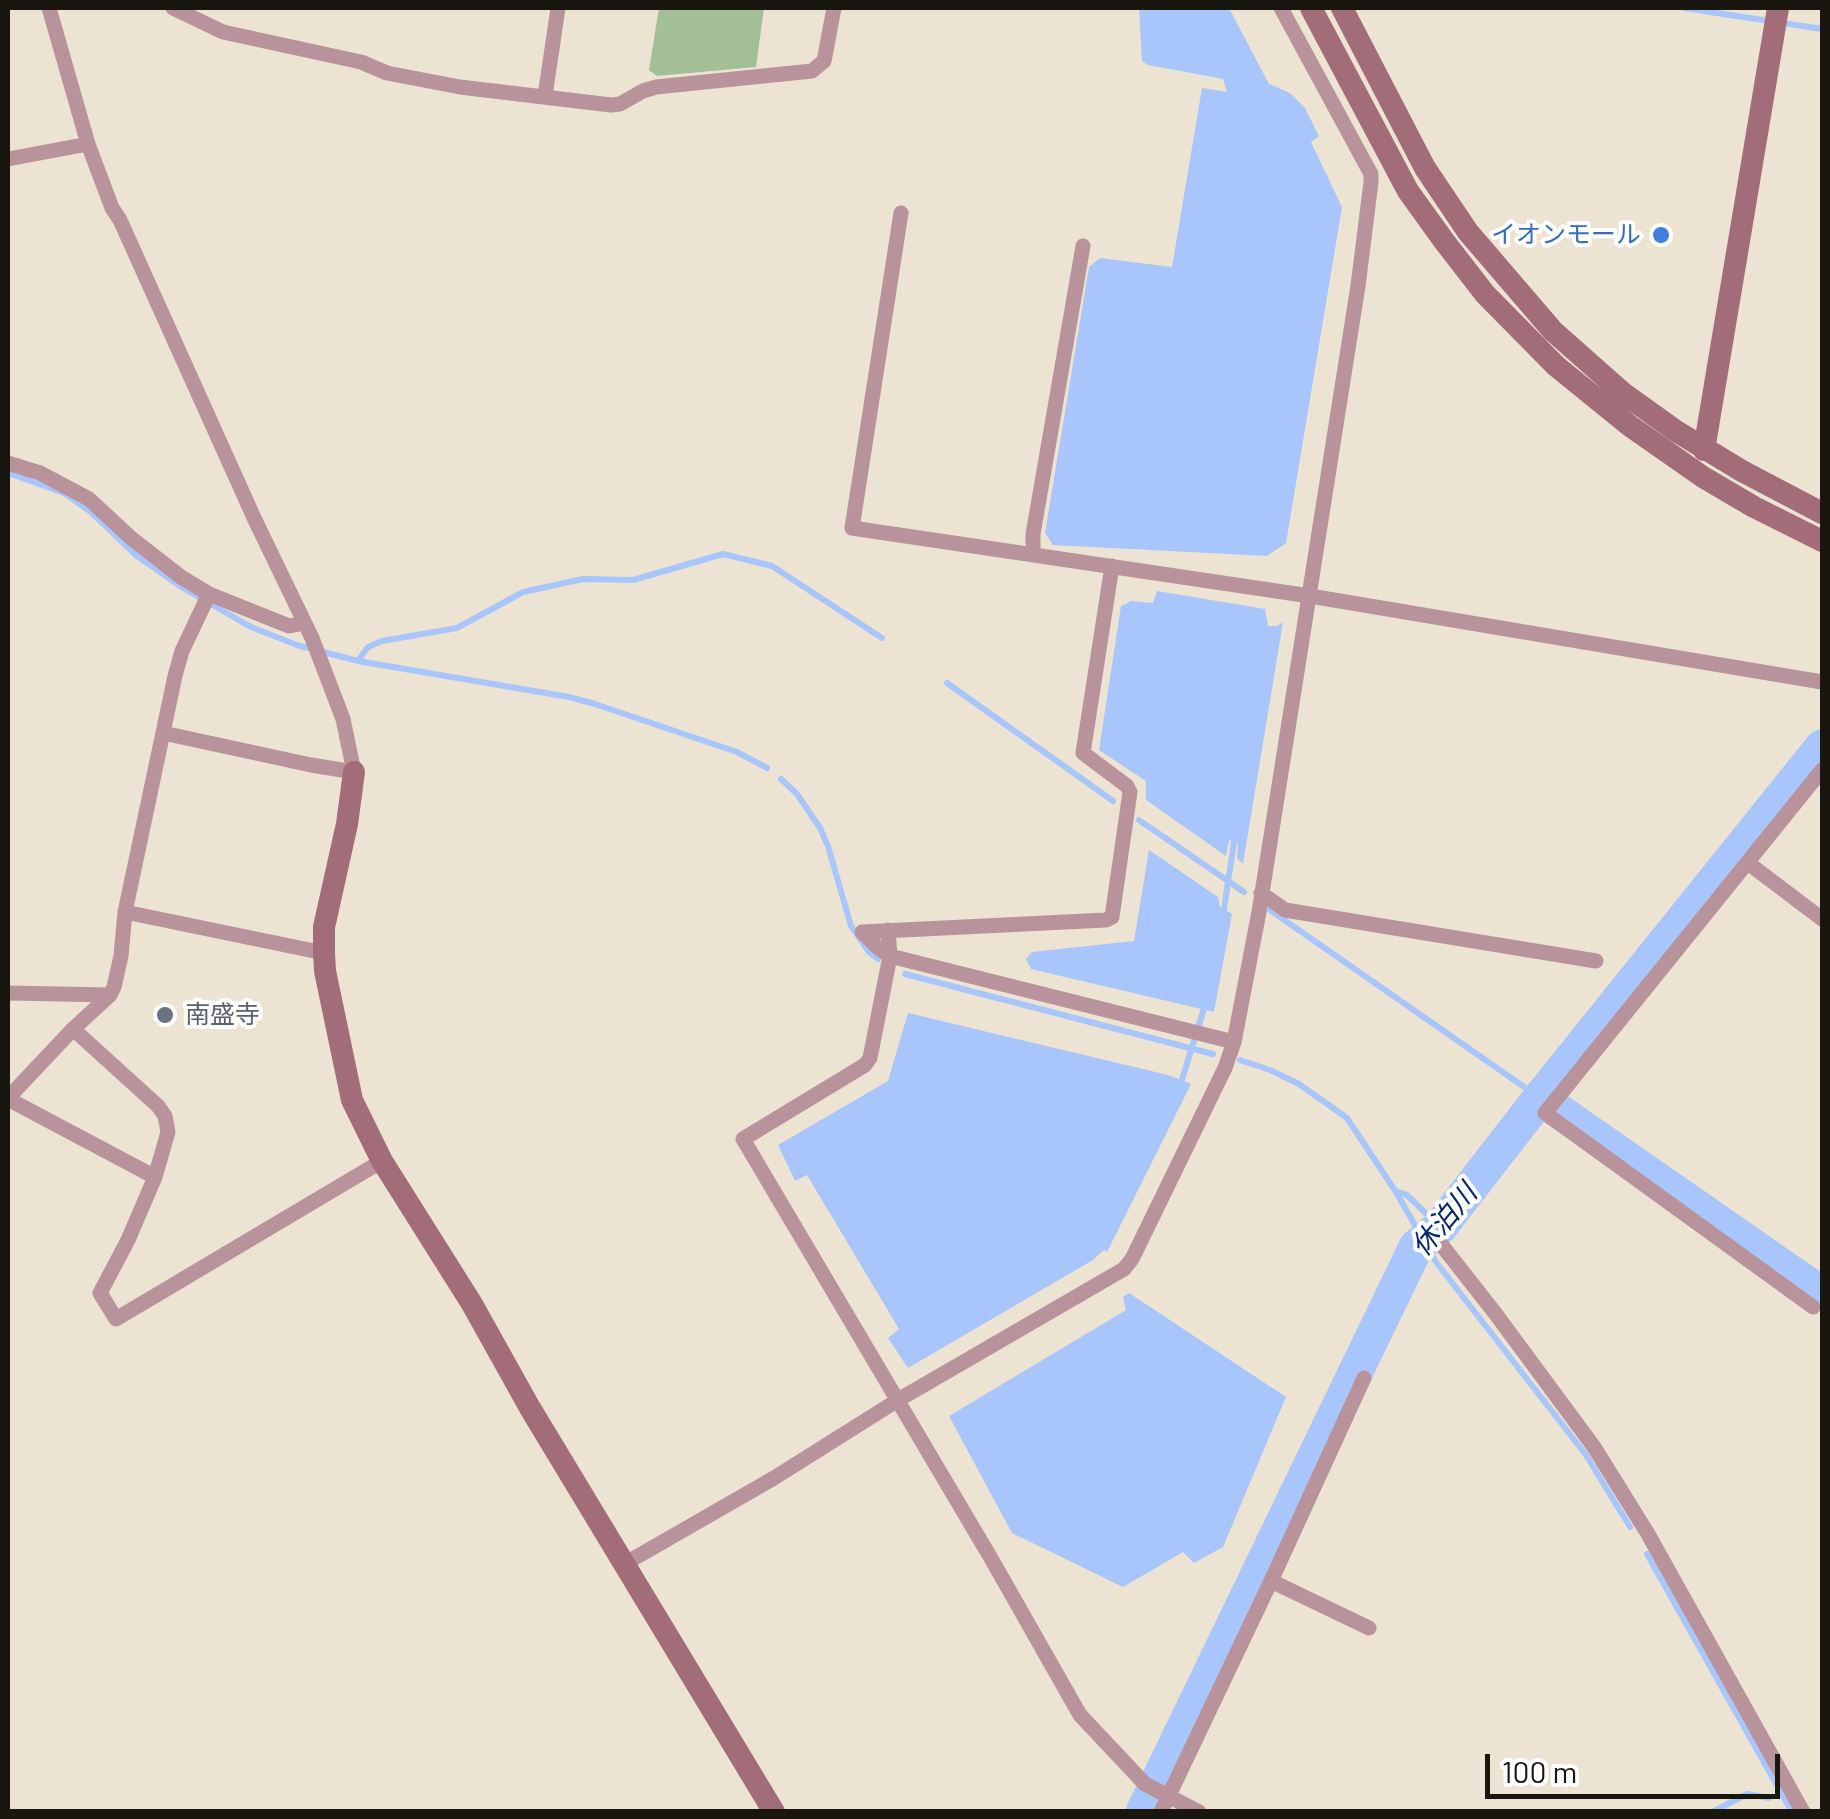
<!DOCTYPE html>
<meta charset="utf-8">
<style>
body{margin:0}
#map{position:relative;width:1830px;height:1819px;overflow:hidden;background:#ece3d2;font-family:Barlow,sans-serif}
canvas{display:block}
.frame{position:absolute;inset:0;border:10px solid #191610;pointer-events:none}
.scale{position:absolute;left:1485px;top:1754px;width:295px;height:45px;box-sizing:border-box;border:5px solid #191610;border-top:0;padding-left:12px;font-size:30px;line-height:35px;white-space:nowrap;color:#191610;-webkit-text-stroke:8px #fff;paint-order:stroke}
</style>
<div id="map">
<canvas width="1830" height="1819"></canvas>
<div class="frame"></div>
<div class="scale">100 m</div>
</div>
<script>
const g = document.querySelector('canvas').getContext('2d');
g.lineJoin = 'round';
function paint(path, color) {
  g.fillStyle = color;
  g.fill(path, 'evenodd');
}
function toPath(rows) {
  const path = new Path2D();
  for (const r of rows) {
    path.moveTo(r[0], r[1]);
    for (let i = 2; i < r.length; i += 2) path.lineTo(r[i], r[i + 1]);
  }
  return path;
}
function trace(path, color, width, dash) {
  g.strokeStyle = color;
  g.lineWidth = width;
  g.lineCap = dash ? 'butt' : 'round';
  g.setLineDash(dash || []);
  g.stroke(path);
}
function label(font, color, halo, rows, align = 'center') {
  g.font = font + ' Barlow,"Noto Sans JP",sans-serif';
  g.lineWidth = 8;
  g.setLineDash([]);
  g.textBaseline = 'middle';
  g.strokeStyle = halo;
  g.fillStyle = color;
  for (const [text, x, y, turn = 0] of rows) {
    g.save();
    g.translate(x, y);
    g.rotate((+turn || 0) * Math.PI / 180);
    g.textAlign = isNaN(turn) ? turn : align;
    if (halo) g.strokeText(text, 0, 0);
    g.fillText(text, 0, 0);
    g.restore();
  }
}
paint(toPath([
 [659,8,764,8,756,67,657,76,649,70]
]), '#a2bf97');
paint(toPath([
 [1139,8,1229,8,1269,84,1290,93,1305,108,1319,136,1311,142,1342,207,1286,543,1267,556,1053,545,1045,533,1089,267,1100,258,1172,267,1202,88,1227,92,1223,79,1148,65,1142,61],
 [1157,591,1265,609,1268,626,1277,626,1283,622,1243,864,1237,858,1238,844,1229,840,1226,856,1146,800,1146,781,1099,750,1121,606,1131,601,1153,603],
 [1149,850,1218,897,1220,907,1232,914,1214,1012,1031,969,1026,959,1032,952,1134,941],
 [908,1013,1168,1075,1191,1084,1107,1252,1104,1250,1093,1260,908,1368,888,1338,899,1329,807,1175,795,1181,778,1145,888,1081],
 [1129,1293,1286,1397,1223,1547,1194,1563,1183,1552,1123,1587,1012,1533,949,1416,1126,1310,1123,1297]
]), '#a8c6fc');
trace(toPath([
 [1684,8,1822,29],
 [8,473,64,493,91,512,137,556,183,588,251,627,297,645,358,661,569,697,595,704,737,752,767,768],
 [358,661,368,647,382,641,457,628,523,592,583,579,633,580,723,554,772,566,882,638],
 [947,683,1113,801],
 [781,779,797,794,820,828,828,846,851,926,869,952,878,959],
 [1139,820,1244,892],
 [1270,910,1540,1098],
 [1223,916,1235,835],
 [905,974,1213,1054],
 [1240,1060,1270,1070,1299,1084,1347,1118,1396,1192,1436,1262,1586,1455,1630,1527],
 [1180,1086,1206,1002],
 [1398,1192,1407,1195,1440,1227],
 [1647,1554,1792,1812],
 [1712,1812,1747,1794,1769,1798]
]), '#a8c6fc', 6);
trace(toPath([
 [1540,1098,1812,1287,1822,1292],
 [1143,1812,1416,1247,1440,1227,1540,1098,1822,747]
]), '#a8c6fc', 35);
trace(toPath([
 [49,8,88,144,112,208,120,220,255,520,312,638,343,719,354,772,311,765,163,733],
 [173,8,223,32,361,62,387,73,460,87,611,105,620,104,643,91,656,87,812,71,824,61,834,8],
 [545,96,558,8],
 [8,159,88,144],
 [901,213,852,528,1310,596,1822,682],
 [8,463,40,473,89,499,131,538,181,577,209,594,289,626,304,623],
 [1033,554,1033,534,1083,246],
 [1748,863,1822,919],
 [1261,893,1285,910,1596,961],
 [125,912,324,953],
 [888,930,890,956,870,1058,865,1065,743,1139,992,1560,1080,1715,1145,1784,1199,1812],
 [862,932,1106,920,1112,917,1130,792,1127,786,1083,753,1112,566],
 [862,932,877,947,890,956,1234,1042],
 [8,993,110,995],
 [73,1029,158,1106,165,1116,168,1132,155,1177,128,1240,100,1293,116,1319,382,1161],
 [8,1098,73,1029,110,995,114,987,121,956,125,912,175,676,182,651,209,594],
 [8,1099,155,1177],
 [1440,1243,1495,1313,1594,1447,1648,1534,1803,1812],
 [1813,1307,1545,1113,1822,770],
 [626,1563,774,1478,898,1400,1124,1269,1132,1259,1225,1068,1234,1042,1259,912,1358,286,1371,182,1371,174,1281,8],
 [1271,1581,1369,1628],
 [1161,1812,1271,1581,1364,1378]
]), '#b9939b', 15);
trace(toPath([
 [1311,8,1408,191,1444,241,1485,294,1556,366,1630,426,1703,477,1754,507,1822,541],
 [1342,8,1425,168,1468,232,1553,331,1623,393,1676,431,1742,471,1822,513],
 [1704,450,1778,8],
 [354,772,347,824,324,927,324,953,325,971,352,1100,382,1161,472,1304,530,1408,774,1812]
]), '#a26c78', 22);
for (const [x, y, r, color] of [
 [1661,235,10,"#3f7fe0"],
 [165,1015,10,"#6b7280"]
]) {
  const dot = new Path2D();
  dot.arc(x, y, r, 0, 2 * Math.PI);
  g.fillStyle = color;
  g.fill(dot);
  trace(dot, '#fff', 4);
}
label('25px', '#366cbe', '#fff', [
 ["イオンモール",1641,235]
], 'right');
label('25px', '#5b616d', '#fff', [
 ["南盛寺",185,1015]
], 'left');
label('italic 28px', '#02256f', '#fff', [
 ["休泊川",1444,1220,-50]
]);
</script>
